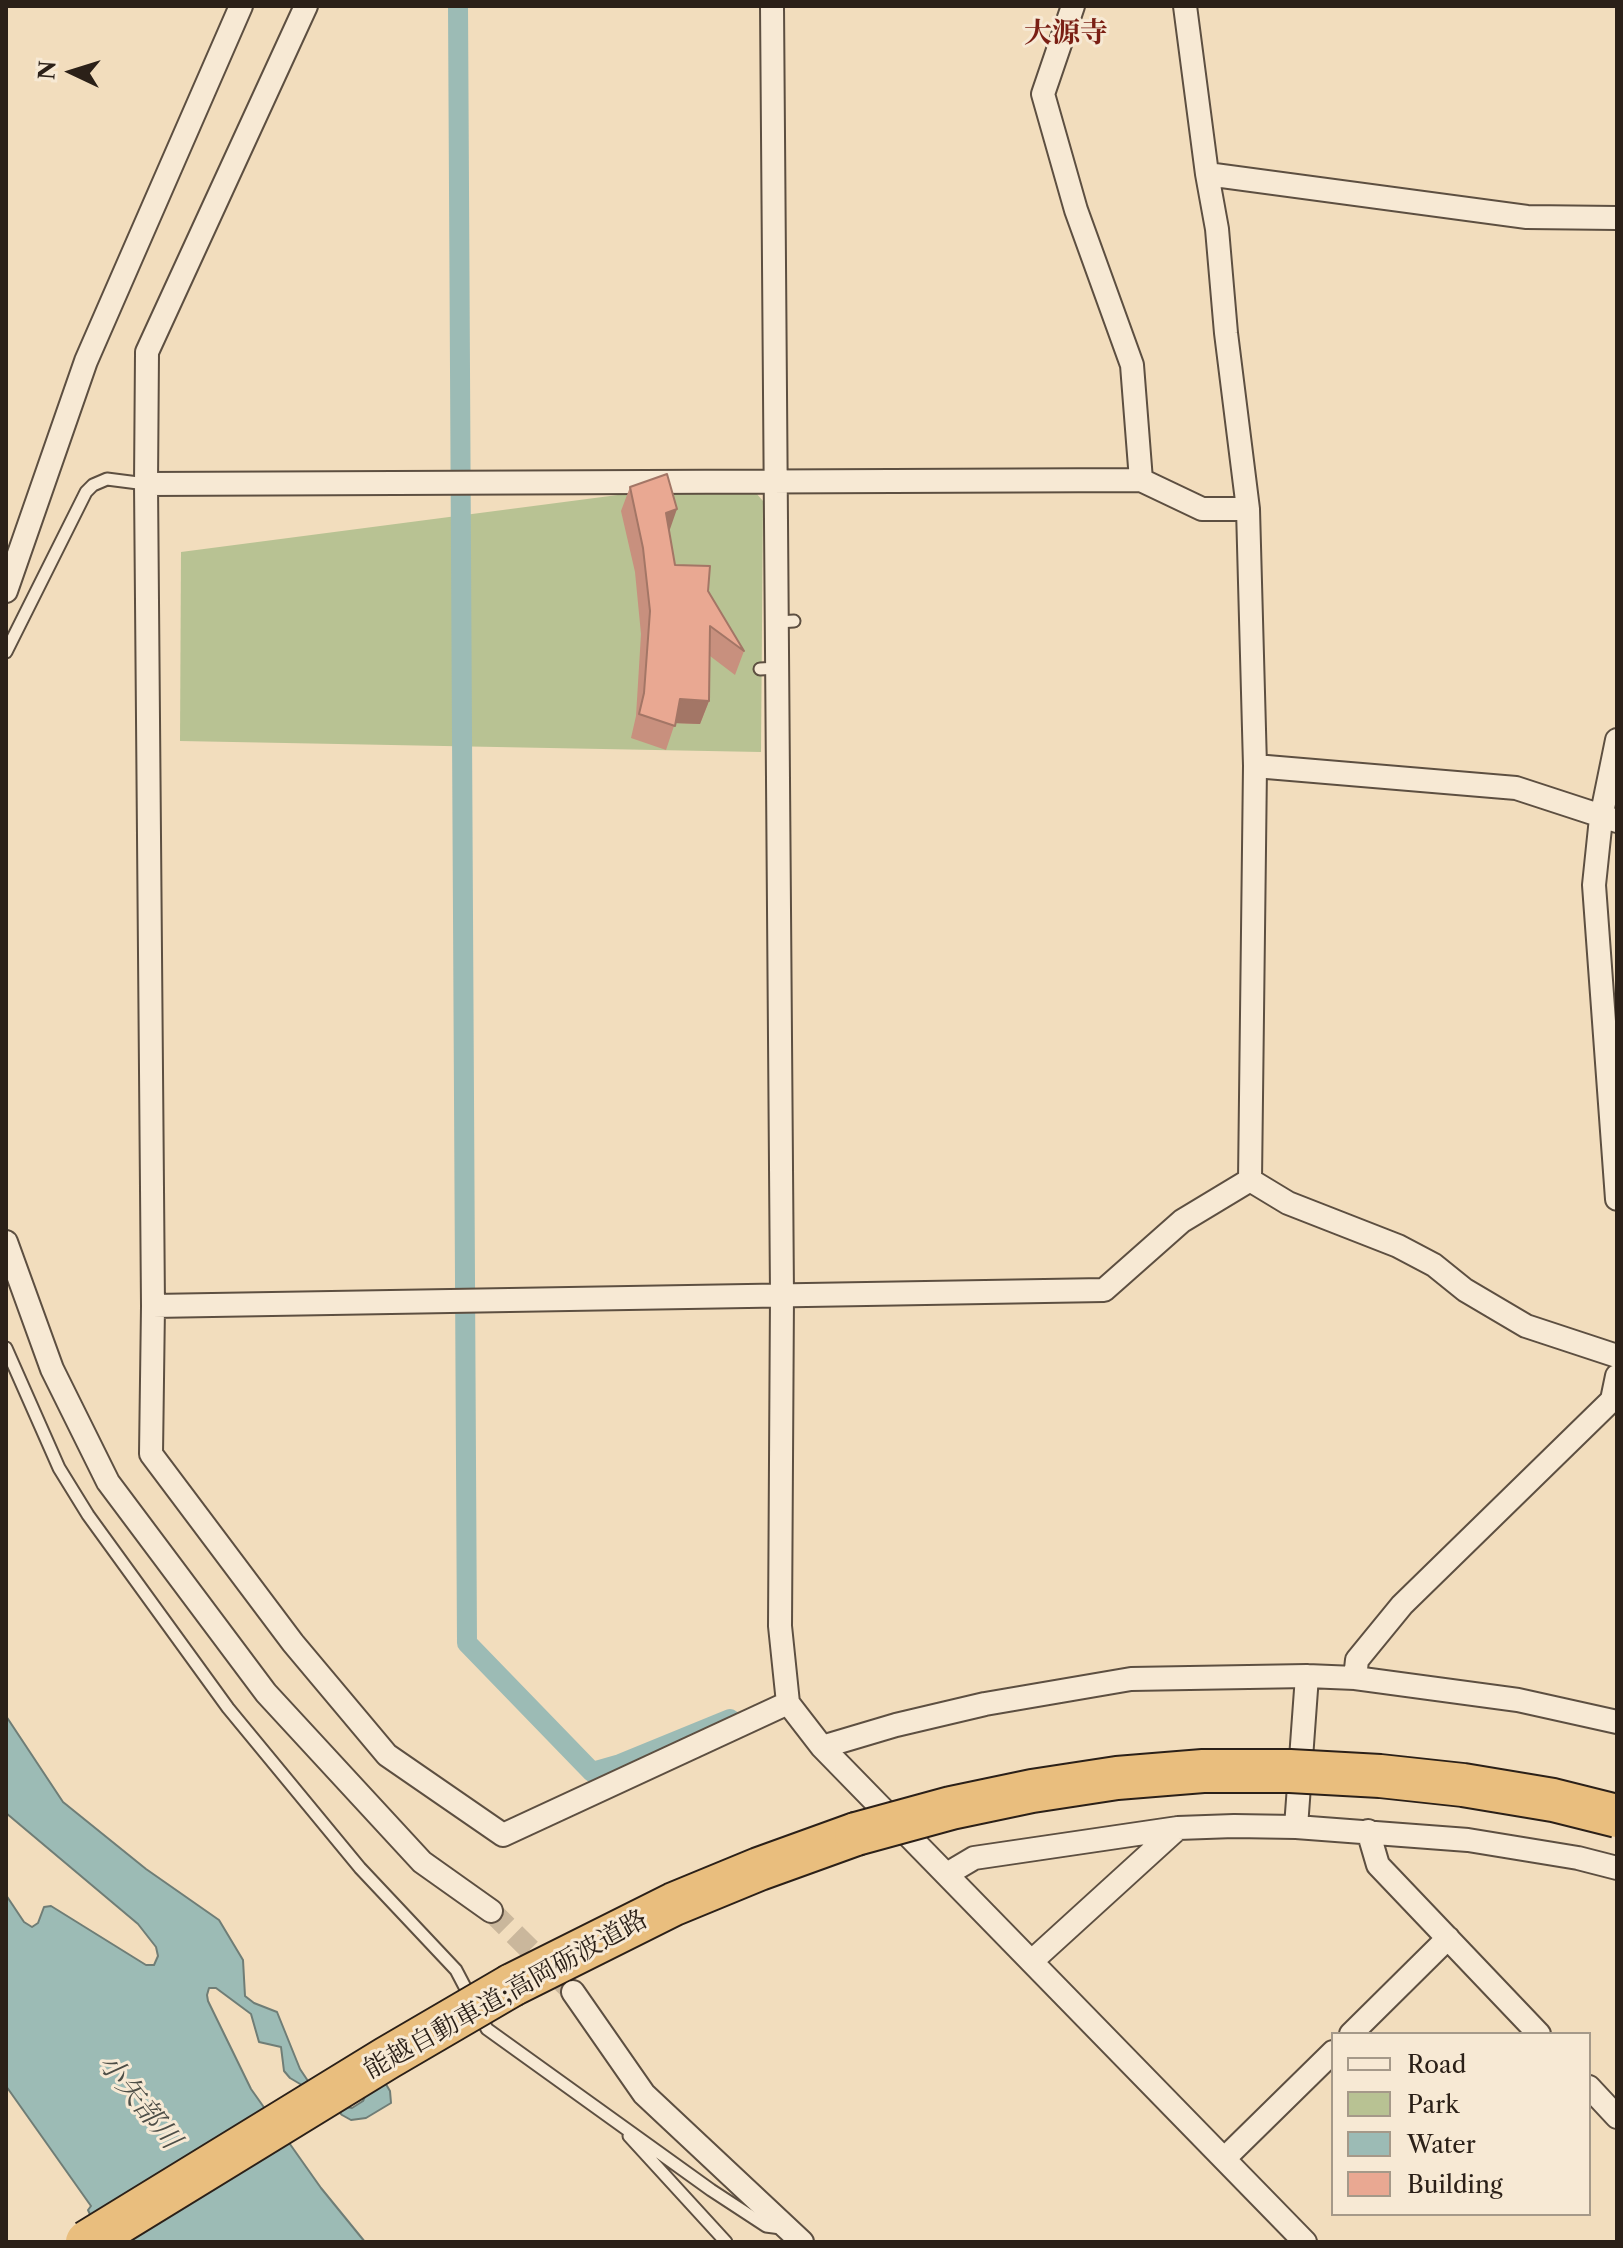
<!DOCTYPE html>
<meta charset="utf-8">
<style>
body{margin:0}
#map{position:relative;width:1623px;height:2248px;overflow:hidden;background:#f2ddbd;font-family:"Libre Caslon Text",serif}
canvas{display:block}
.frame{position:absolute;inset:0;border:8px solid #2b2018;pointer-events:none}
.legend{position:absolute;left:1331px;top:2032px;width:260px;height:184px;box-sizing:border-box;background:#f7e9d4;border:2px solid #a59989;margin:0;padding:10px 14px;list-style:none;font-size:24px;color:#2b2018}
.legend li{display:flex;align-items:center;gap:16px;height:40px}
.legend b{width:40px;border:2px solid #a59989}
.north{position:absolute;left:32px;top:32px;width:80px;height:80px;-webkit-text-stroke:6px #f7e9d4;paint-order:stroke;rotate:274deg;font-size:22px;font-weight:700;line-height:32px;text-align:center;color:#2b2018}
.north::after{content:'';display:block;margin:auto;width:28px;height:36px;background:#2b2018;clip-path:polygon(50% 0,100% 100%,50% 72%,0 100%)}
</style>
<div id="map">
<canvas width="1623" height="2248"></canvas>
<div class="frame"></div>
<ul class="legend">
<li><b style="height:10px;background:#f7e9d4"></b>Road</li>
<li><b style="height:22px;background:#b8c293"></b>Park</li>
<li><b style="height:22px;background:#9cbbb5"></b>Water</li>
<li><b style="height:22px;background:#e9a892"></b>Building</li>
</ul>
<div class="north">N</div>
</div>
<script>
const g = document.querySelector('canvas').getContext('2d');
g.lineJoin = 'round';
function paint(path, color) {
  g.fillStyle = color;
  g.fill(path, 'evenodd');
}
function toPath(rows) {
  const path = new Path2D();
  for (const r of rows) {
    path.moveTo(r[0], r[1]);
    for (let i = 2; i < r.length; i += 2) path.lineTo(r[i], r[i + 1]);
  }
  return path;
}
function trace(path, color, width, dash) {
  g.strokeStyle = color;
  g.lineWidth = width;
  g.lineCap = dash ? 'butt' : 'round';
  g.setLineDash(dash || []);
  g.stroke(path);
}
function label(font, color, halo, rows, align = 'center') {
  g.font = font + ' "Libre Caslon Text","Noto Serif JP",serif';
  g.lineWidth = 6;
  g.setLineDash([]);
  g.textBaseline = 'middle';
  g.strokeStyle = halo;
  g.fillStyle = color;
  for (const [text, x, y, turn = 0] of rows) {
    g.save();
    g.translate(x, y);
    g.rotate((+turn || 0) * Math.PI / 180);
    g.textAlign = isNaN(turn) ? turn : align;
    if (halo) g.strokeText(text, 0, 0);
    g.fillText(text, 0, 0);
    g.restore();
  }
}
paint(toPath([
 [633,493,756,493,763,501,761,752,180,741,181,552]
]), '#b8c293');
const water = toPath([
 [6,1716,63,1802,146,1869,219,1920,243,1960,245,1996,254,2003,277,2012,300,2069,308,2081,340,2106,352,2108,363,2101,377,2069,390,2091,391,2103,366,2118,351,2120,342,2115,327,2100,290,2078,284,2071,281,2047,259,2042,251,2014,216,1988,209,1988,207,1995,208,2001,251,2089,321,2188,365,2242,115,2242,92,2219,88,2210,91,2206,6,2086,6,1895,24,1922,32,1927,38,1923,44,1907,51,1906,146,1965,154,1965,158,1956,156,1947,138,1924,6,1813,6,1716]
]);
paint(water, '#9cbbb5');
trace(water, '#6f7d76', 2);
trace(toPath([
 [458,6,467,1643,592,1772,620,1764,730,1719]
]), '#9cbbb5', 20);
trace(toPath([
 [491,1911,573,1992]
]), '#cab79c', 22, [22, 11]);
const service = toPath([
 [778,622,794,621],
 [6,652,86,492,93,485,107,479,146,484],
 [760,669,778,668],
 [6,1348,59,1468,88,1515,228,1708,360,1868,456,1970,487,2029,711,2190,766,2226,781,2228],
 [629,2136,726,2242]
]);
const minor = toPath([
 [306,6,147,352,146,484,153,1306,151,1454,293,1643,387,1755,503,1835,788,1703],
 [772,6,782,1295,780,1626,788,1703,822,1747,1305,2242],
 [1073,6,1043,94,1076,210,1132,365,1141,480,1202,509,1248,509],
 [1185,6,1207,174,1217,229,1226,333,1248,509,1255,766,1250,1180],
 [1207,174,1527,217,1617,218],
 [146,484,1141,480],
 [6,591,86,361,241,6],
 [1617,740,1601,818,1594,885,1617,1199],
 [1255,766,1516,788,1617,821],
 [1250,1180,1288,1203,1398,1246,1434,1265,1465,1290,1526,1326,1617,1356],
 [6,1242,52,1369,108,1482,266,1693,422,1862,491,1911],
 [153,1306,1104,1290,1182,1221,1250,1180],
 [1355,1678,1357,1660,1402,1605,1612,1400,1617,1376],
 [822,1747,896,1725,985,1704,1131,1679,1307,1676,1355,1678,1518,1700,1617,1722],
 [1296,1827,1307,1676],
 [1368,1831,1378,1865,1539,2034],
 [947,1874,974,1858,1178,1828,1234,1826,1296,1827,1468,1840,1578,1858,1617,1868],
 [1032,1961,1178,1828],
 [573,1992,644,2094,802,2242],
 [1351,2034,1448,1938],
 [1589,2087,1617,2117],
 [1224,2159,1333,2052]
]);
const motorway = toPath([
 [512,1985,674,1904,759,1869,856,1834]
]);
trace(service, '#5d4f41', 15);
trace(minor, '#5d4f41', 26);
trace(motorway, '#2b2018', 46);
trace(service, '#f7e9d4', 11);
trace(minor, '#f7e9d4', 22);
trace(motorway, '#e9be7e', 42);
const motorwayBridge = toPath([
 [856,1834,951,1808,1032,1791,1117,1778,1203,1771,1290,1771,1380,1776,1463,1785,1553,1800,1617,1816],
 [87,2242,387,2058,512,1985]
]);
trace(motorwayBridge, '#2b2018', 46, []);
trace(motorwayBridge, '#e9be7e', 42);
paint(toPath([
 [630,487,669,531,675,565,708,591,744,651,735,675,710,656,709,701,700,724,675,723,666,750,631,738,636,716,641,634,635,572,621,511]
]), '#c8907e');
paint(toPath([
 [677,509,669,532,666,513],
 [680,699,709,701,700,724,672,723]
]), '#a37666');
const building = toPath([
 [667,474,677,509,666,513,675,565,710,566,708,591,744,651,710,626,709,701,680,699,675,726,639,714,644,693,650,611,643,548,630,487,667,474]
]);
paint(building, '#e9a892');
trace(building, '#a37666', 2);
label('26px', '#2b2018', '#f7e9d4', [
 ["能越自動車道;高岡砺波道路",506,1995,-29]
]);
label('bold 28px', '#7a1f14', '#f7e9d4', [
 ["大源寺",1066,34]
]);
label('italic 28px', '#4d4e47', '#f7e9d4', [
 ["小矢部川",139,2102,51]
]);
</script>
